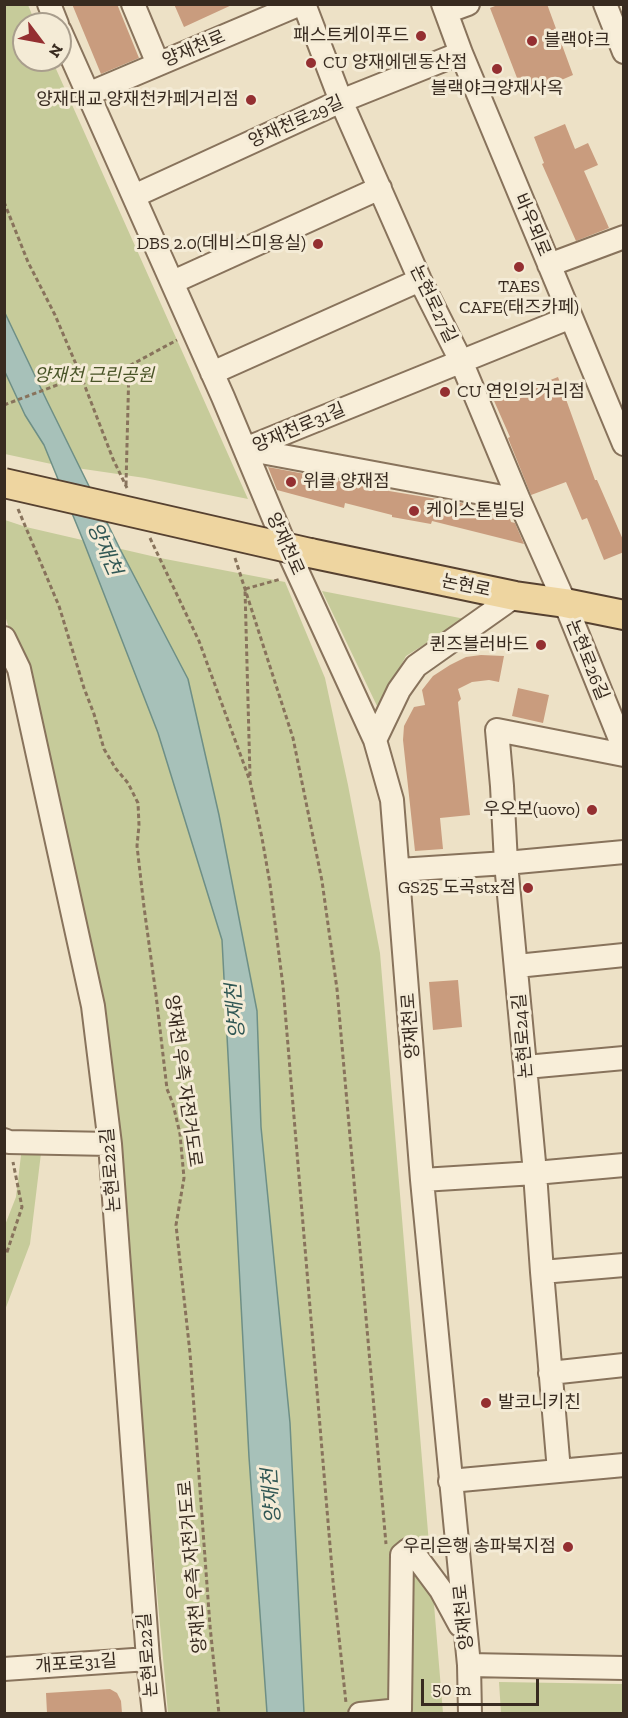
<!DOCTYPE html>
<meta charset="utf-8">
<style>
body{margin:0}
#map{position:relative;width:628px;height:1718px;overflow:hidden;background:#ede1c6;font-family:"Zilla Slab",serif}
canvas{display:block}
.frame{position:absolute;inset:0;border:6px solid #382b20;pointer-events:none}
.north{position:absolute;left:12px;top:12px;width:60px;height:60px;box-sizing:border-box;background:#f4ebd6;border:2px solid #a99e8d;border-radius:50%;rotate:122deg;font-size:16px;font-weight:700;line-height:24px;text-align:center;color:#382b20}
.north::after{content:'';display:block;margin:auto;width:21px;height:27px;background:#942f31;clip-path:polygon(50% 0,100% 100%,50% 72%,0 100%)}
.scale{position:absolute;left:421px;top:1679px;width:118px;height:27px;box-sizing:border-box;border:3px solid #382b20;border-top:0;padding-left:8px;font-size:18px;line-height:21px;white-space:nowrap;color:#382b20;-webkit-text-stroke:4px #f4ebd6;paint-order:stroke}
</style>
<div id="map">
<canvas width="628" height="1718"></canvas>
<div class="frame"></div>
<div class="north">N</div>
<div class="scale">50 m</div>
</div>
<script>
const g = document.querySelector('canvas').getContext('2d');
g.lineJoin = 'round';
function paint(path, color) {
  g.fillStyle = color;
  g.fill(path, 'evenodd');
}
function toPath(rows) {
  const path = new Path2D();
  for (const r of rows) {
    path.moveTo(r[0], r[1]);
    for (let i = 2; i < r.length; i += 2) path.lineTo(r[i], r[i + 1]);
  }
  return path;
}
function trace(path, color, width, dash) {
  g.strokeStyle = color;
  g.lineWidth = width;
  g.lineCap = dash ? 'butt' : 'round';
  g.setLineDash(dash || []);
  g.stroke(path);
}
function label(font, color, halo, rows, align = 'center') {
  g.font = font + ' "Zilla Slab","Noto Sans KR",serif';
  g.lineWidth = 6;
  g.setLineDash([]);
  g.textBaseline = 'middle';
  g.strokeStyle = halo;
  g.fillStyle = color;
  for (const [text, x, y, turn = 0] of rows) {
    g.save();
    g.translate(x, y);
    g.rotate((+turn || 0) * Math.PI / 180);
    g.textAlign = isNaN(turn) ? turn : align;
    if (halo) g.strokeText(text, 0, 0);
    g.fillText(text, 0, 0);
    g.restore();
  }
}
paint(toPath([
 [5,5,28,5,36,24,24,24,24,60,52,60,248,499,145,478,56,465,5,454],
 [5,520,26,527,160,558,285,582,325,678,348,785,380,953,443,1713,168,1713,133,1328,55,791,5,615],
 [322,591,465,619,406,656,378,708],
 [42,1145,30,1244,5,1310,5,1225,16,1197,22,1147],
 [499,1682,623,1684,623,1713,501,1713]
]), '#c6cb9a');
const water = toPath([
 [4,311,47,401,120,549,188,679,219,815,257,1011,261,1127,290,1423,304,1713,267,1713,249,1457,222,940,158,733,83,540,44,445,25,415,5,372,4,311]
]);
paint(water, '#a7c1b9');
trace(water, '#6e8f86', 1.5);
paint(toPath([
 [72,4,117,4,139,58,101,74],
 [174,4,234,4,184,27],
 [500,4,547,4,573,75,524,96,490,8],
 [565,124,575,149,588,143,598,165,584,171,609,228,576,241,542,164,544,163,534,137],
 [558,377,595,480,597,480,624,542,624,552,604,560,587,518,582,520,566,482,531,495,508,438,510,437,491,394,521,381,525,390],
 [268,467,389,490,389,491,461,503,476,507,475,511,509,516,511,522,515,523,524,544,432,521,431,524,392,517,392,515,345,503,344,508,277,490],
 [481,655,504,656,499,682,489,680,472,682,458,689,461,699,458,702,470,815,440,818,443,849,415,851,403,740,404,726,414,707,425,705,422,690,433,676,450,665,466,657],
 [518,688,549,695,543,723,512,716],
 [458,980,462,1027,433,1030,429,982],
 [110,1689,117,1693,121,1701,122,1713,47,1713,46,1693]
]), '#c99c7e');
const minor = toPath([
 [49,4,57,24],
 [133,4,158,64],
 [304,4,341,101,420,280,461,361,519,500,565,603,624,749],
 [443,4,461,53,624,444],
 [605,4,624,52],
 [446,12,468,4],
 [60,31,223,397,282,538,375,740,392,800,422,1180,469,1665,470,1714],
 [88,94,300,4],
 [134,196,341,101,461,53],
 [549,265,624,237],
 [173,282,380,188],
 [212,373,420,280],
 [245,449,571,317],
 [245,449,519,500],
 [4,638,19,669,93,1006,110,1144,148,1659,154,1714],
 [375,740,399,690,416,666,515,596],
 [399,870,506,863,624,852],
 [517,966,624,955],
 [526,1067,624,1058],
 [4,1140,9,1142,110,1144],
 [422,1180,535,1173,624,1165],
 [542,1272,624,1265],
 [550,1373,624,1365],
 [559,1471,542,1272,535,1173,506,863,502,786,497,730,624,755],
 [450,1481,624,1465],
 [469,1665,624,1668],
 [4,1669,148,1659],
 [360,1714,400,1710,402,1555,408,1550,415,1555,441,1590,460,1625]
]);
const major = toPath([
 [310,553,515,596,565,603,624,615]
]);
trace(minor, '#88735c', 26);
trace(major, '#564130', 32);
trace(toPath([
 [4,202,28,262,55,315,81,376,113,459,127,488],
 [4,405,81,376],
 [126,485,129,366,177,340],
 [18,509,59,606,84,688,94,714,104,749,116,769,128,783,138,803,139,825,137,846,144,907,156,995,167,1089,173,1104,180,1134,184,1178,176,1225,190,1353,210,1626,219,1714],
 [150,538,199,641,250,781,262,838,270,884,283,986,333,1581,346,1703],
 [235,558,293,738,322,881,337,989,386,1544],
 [250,776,245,589,281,579],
 [4,1249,7,1252,4,1256],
 [7,1252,22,1207,13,1162]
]), '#88735c', 3, [4.5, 3]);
trace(minor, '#f8eed9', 22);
trace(major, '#eed5a0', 28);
const majorBridge = toPath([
 [4,483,310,553]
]);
trace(majorBridge, '#564130', 32, []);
trace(majorBridge, '#eed5a0', 28);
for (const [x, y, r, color] of [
 [421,36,6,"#942f31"],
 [532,41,6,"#942f31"],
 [311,63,6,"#942f31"],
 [497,69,6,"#942f31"],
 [251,100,6,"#942f31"],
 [318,244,6,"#942f31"],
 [519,267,6,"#942f31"],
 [445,392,6,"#942f31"],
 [291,482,6,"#942f31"],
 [414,511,6,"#942f31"],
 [541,645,6,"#942f31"],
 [592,810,6,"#942f31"],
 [528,888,6,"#942f31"],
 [486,1403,6,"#942f31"],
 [568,1547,6,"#942f31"]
]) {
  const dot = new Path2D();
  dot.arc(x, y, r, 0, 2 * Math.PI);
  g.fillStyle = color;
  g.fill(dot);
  trace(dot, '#f4ebd6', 2);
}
label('18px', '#382b20', '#f4ebd6', [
 ["패스트케이푸드",409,36],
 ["블랙야크",544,41,"left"],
 ["CU 양재에덴동산점",323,63,"left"],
 ["블랙야크양재사옥",497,89,"center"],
 ["양재대교 양재천카페거리점",239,100],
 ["DBS 2.0(데비스미용실)",306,244],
 ["TAES",519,287,"center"],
 ["CAFE(태즈카페)",519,308,"center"],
 ["CU 연인의거리점",457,392,"left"],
 ["위클 양재점",303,482,"left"],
 ["케이스톤빌딩",426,511,"left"],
 ["퀸즈블러바드",529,645],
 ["우오보(uovo)",580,810],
 ["GS25 도곡stx점",516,888],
 ["발코니키친",498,1403,"left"],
 ["우리은행 송파북지점",556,1547]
], 'right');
label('18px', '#382b20', '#f4ebd6', [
 ["양재천로",194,49,-23],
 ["양재천로29길",296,122,-24],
 ["바우뫼로",532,225,67],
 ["논현로27길",433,304,64],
 ["양재천로31길",299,428,-23],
 ["양재천로",285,544,66],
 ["논현로",466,586,12],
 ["논현로26길",587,660,68],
 ["양재천로",411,1026,-94],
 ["논현로24길",523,1036,-95],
 ["양재천 우측 자전거도로",183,1081,82],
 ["논현로22길",111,1170,-95],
 ["양재천 우측 자전거도로",193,1567,-95],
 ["양재천로",464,1617,-96],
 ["논현로22길",148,1655,-95],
 ["개포로31길",76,1664,-4]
]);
label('italic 18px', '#495427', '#f4ebd6', [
 ["양재천 근린공원",94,376]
]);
label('italic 20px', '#305754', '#f4ebd6', [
 ["양재천",104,549,66],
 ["양재천",236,1011,-94],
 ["양재천",272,1496,-94]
]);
</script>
